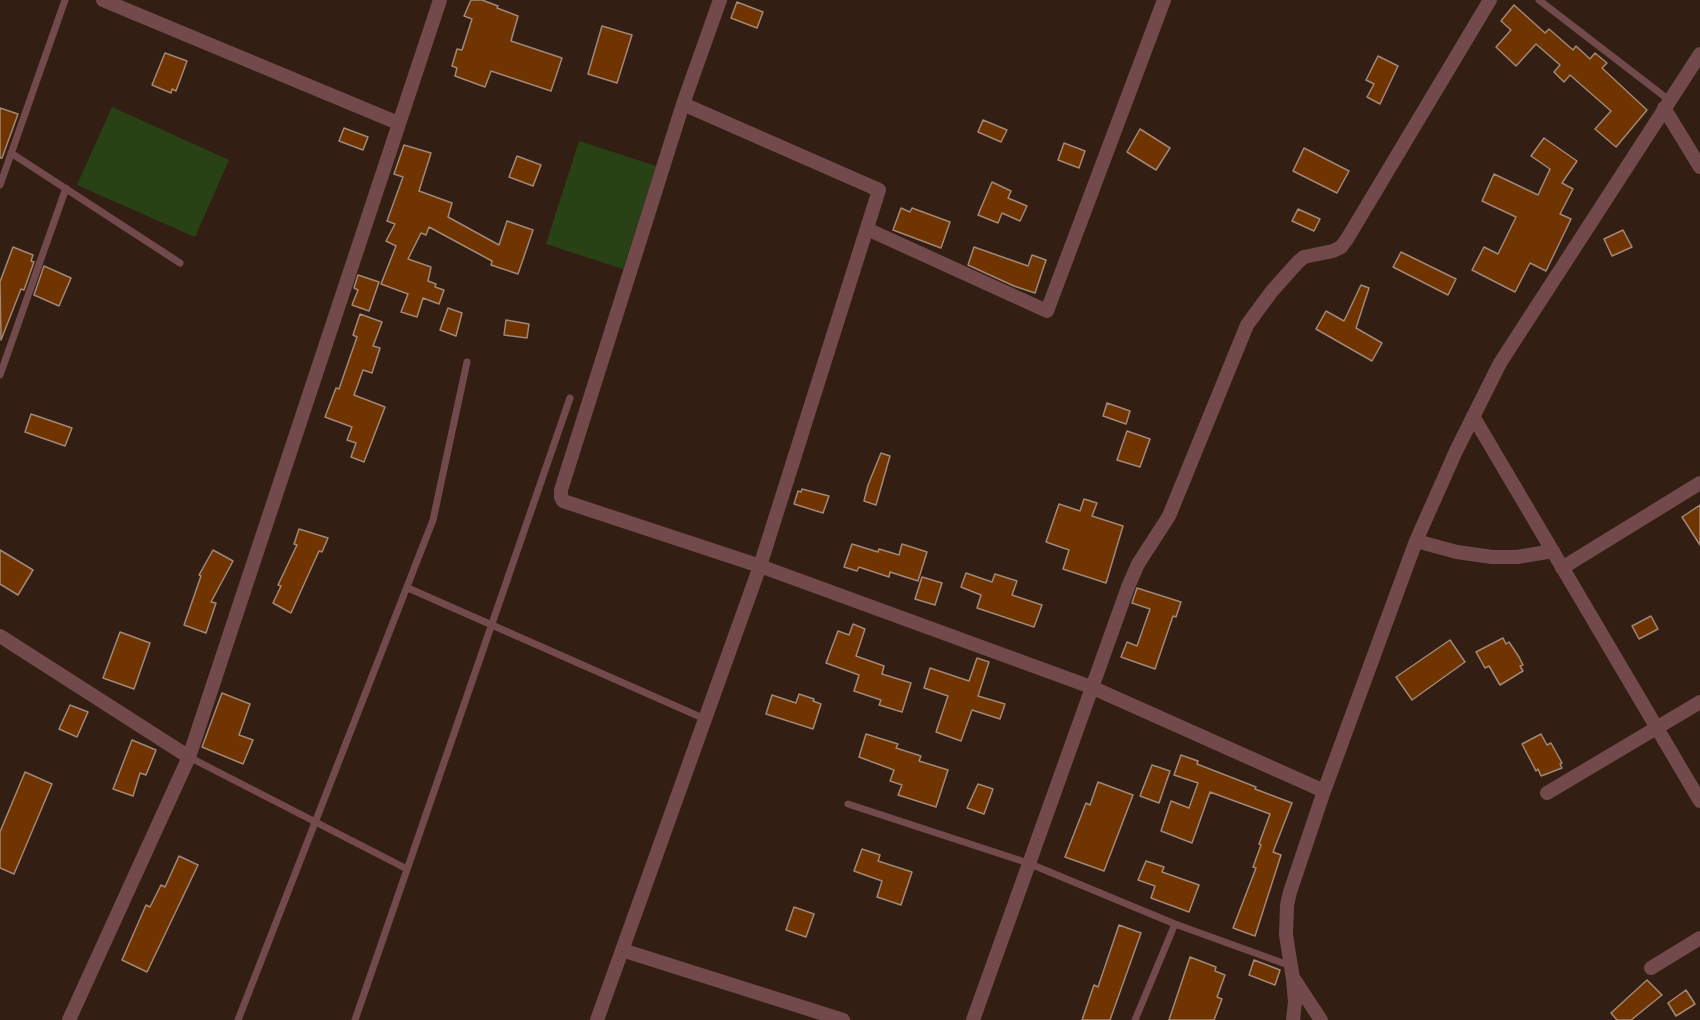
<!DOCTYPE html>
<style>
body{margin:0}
canvas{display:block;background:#331e13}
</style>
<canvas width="1700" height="1020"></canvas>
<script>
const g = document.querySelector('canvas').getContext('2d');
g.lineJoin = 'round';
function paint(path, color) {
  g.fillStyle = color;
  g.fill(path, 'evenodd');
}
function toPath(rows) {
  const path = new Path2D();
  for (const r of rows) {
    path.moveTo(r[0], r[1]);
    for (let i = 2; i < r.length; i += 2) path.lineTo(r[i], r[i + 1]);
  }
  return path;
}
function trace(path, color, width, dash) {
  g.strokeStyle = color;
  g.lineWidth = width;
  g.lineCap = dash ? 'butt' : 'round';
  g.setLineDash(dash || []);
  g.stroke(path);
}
paint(toPath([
 [112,107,229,160,195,237,77,185],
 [579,141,656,166,623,269,546,244]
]), '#284216');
const building = toPath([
 [471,0,482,0,498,6,497,8,518,16,511,41,562,58,551,91,491,71,485,87,455,76,457,68,452,66,457,49,462,50,472,19,464,16,471,0],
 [737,2,763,12,757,28,731,18,737,2],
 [1514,5,1545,33,1549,29,1573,50,1576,46,1590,59,1595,53,1607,63,1602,68,1647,110,1616,147,1595,129,1611,111,1570,75,1564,82,1554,72,1560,65,1536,44,1516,66,1496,47,1511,30,1501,21,1514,5],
 [602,26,632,35,617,83,588,74,602,26],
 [165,53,187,61,176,91,172,89,171,93,152,85,165,53],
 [1378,56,1398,66,1380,104,1367,97,1374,84,1366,80,1378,56],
 [0,108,18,114,2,158,0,158,0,108],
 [983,120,1007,130,1001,142,978,132,983,120],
 [344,128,368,137,363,150,339,141,344,128],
 [1140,129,1170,148,1156,170,1127,152,1140,129],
 [1544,138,1577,161,1562,183,1573,189,1560,214,1571,219,1546,271,1530,263,1515,292,1472,270,1484,247,1498,254,1516,217,1482,201,1494,174,1538,195,1550,169,1531,156,1544,138],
 [1064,143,1085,151,1079,168,1058,160,1064,143],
 [404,145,431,153,419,191,452,203,448,217,499,245,507,221,533,230,518,274,491,265,492,261,429,227,426,235,421,233,408,259,431,267,428,281,436,284,435,287,444,290,439,304,423,298,417,317,401,312,408,294,381,284,396,246,386,241,395,224,387,221,403,177,394,174,404,145],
 [1304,148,1349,171,1337,193,1293,171,1304,148],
 [517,156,541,165,533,186,509,177,517,156],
 [992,182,1011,191,1008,198,1027,206,1020,221,1002,213,998,223,978,215,992,182],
 [901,208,910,212,912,208,950,222,941,248,893,230,901,208],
 [1298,209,1320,219,1314,231,1292,221,1298,209],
 [1623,230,1632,247,1612,256,1604,239,1623,230],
 [13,247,33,255,31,261,34,262,24,290,21,289,1,340,0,282,13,247],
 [974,247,1028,266,1032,255,1046,260,1035,293,1014,286,968,265,974,247],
 [1401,252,1456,279,1448,295,1393,267,1401,252],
 [44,266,71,278,59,306,34,295,44,266],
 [358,275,379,282,369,311,352,305,358,290,354,288,358,275],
 [1361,285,1369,288,1356,328,1382,343,1372,361,1316,329,1326,311,1344,321,1361,285],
 [448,308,462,313,456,336,440,330,448,308],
 [360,314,382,322,373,346,380,348,372,373,363,370,354,395,385,407,364,462,351,457,356,443,347,440,352,427,325,417,336,388,339,389,357,337,353,335,360,314],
 [506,320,529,324,527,338,504,335,506,320],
 [1107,403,1130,411,1126,424,1103,416,1107,403],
 [31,414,72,428,65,446,25,432,31,414],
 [1127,431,1150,439,1140,467,1117,460,1127,431],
 [881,453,890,456,876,505,864,501,868,485,881,453],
 [802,489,829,496,823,513,794,504,798,491,801,492,802,489],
 [1084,499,1097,503,1092,516,1123,526,1106,583,1063,569,1069,550,1046,542,1059,504,1080,511,1084,499],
 [1700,505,1700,545,1682,517,1700,505],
 [299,529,328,538,322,552,319,551,291,613,273,603,281,586,278,585,297,545,294,544,299,529],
 [852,544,878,552,879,549,899,555,902,544,927,552,918,581,890,572,889,577,859,567,857,571,844,567,852,544],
 [0,550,33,570,18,595,0,584,0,550],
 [213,550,233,561,211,602,216,603,206,633,184,625,201,576,199,575,213,550],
 [966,573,992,582,995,574,1017,581,1012,595,1042,605,1034,627,977,608,981,595,961,587,966,573],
 [922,577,942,583,935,605,915,599,922,577],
 [1137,588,1181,602,1176,617,1173,616,1155,669,1121,657,1127,642,1137,646,1150,609,1132,603,1137,588],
 [1651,616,1658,629,1639,639,1632,626,1651,616],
 [853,624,865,629,856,656,884,666,882,674,911,683,902,712,879,705,881,700,854,691,859,675,826,663,838,631,849,635,853,624],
 [120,632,150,643,134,689,103,678,120,632],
 [1503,638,1506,644,1509,642,1519,657,1523,665,1520,666,1523,671,1500,685,1489,666,1485,668,1476,652,1503,638],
 [1450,640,1465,662,1412,700,1396,677,1450,640],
 [977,658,989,662,978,696,1005,704,1000,719,972,710,961,741,936,732,948,696,924,688,930,668,969,681,977,658],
 [222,693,250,704,239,735,253,740,243,764,202,747,222,693],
 [799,694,814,699,813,701,821,704,813,729,766,714,772,695,796,703,799,694],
 [70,705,88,712,77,737,59,729,70,705],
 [866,734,898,744,896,748,921,756,919,761,948,770,936,807,898,795,902,785,890,781,894,770,859,757,866,734],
 [1541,734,1547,745,1551,743,1562,763,1560,764,1562,768,1541,776,1538,769,1536,771,1522,744,1541,734],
 [132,740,156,750,146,775,140,773,133,796,113,789,132,740],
 [1181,755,1198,761,1197,764,1256,787,1255,789,1292,803,1273,852,1281,855,1255,936,1233,928,1256,868,1253,867,1261,845,1259,844,1270,814,1210,792,1192,843,1161,831,1171,801,1189,808,1198,783,1174,775,1181,755],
 [1152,765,1170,771,1159,803,1140,796,1152,765],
 [25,772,52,784,14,874,0,868,0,832,25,772],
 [1098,782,1133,795,1104,871,1065,857,1086,803,1090,805,1098,782],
 [978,784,993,789,984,814,967,808,978,784],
 [862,849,880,855,878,861,912,872,901,905,877,897,882,881,854,871,862,849],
 [179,856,198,865,147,972,122,960,146,905,150,907,161,885,165,887,179,856],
 [1146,861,1164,867,1162,872,1199,885,1189,912,1151,898,1155,886,1138,880,1146,861],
 [794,907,814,914,806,937,786,930,794,907],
 [1119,925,1141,933,1110,1020,1082,1020,1094,985,1098,987,1119,925],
 [1190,957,1216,967,1215,971,1225,975,1217,997,1222,999,1214,1020,1169,1020,1190,957],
 [1254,960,1280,970,1275,985,1249,975,1254,960],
 [1647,980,1662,995,1631,1020,1617,1020,1611,1013,1647,980],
 [1686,990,1695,1004,1676,1016,1668,1003,1686,990]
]);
paint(building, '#6f3400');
trace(building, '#a18777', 1.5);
trace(toPath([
 [1539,0,1669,100],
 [11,153,180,263],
 [0,185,65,0],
 [0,375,66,188],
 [408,588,705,719],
 [189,757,407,869],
 [848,804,1028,863,1175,924,1291,966],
 [238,1020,433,520,467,362],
 [355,1020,570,398],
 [1135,1020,1175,924]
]), '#734a4c', 7);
trace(toPath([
 [103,0,398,123],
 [720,0,683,104,561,490,561,497,563,501,760,566,1091,687,1324,791],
 [1664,108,1700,167],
 [867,229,1047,311,1164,0],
 [1473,416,1700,801],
 [1416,541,1457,552,1492,557,1517,557,1553,551],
 [1562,568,1700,483],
 [0,636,189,757],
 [1547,793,1700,702],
 [622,950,843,1020],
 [1651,968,1700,938],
 [1294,979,1321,1020],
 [69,1020,189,757,440,0],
 [597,1020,760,566,879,190,683,104],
 [973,1020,1128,587,1138,564,1169,516,1247,325,1272,291,1298,262,1304,257,1333,251,1341,247,1347,239,1490,0],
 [1293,1020,1295,1002,1293,979,1286,935,1287,905,1290,892,1324,791,1416,541,1456,451,1500,363,1700,54]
]), '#734a4c', 14);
</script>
